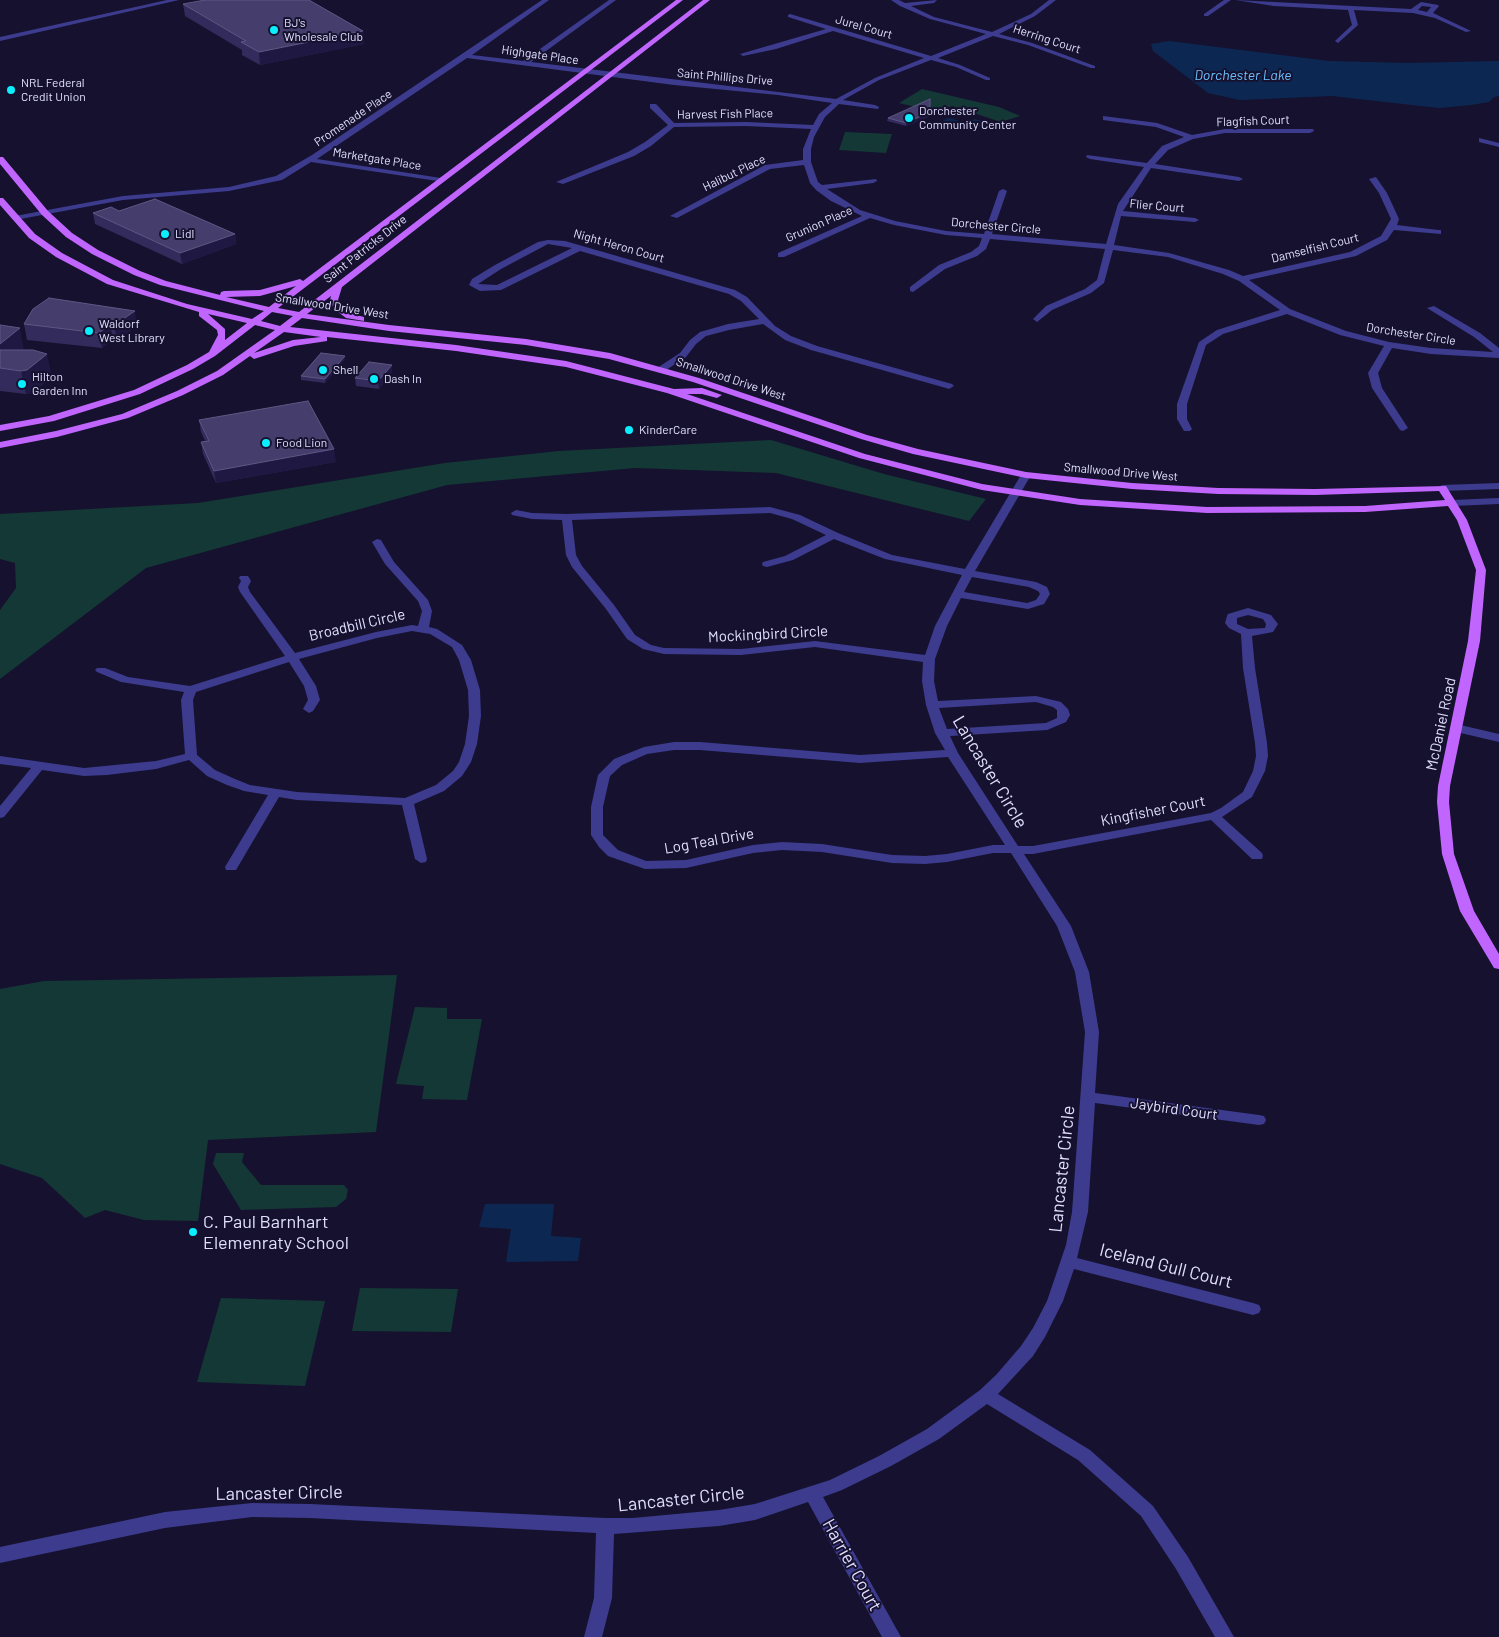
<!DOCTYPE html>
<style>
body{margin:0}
canvas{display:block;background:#15112e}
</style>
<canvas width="1499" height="1637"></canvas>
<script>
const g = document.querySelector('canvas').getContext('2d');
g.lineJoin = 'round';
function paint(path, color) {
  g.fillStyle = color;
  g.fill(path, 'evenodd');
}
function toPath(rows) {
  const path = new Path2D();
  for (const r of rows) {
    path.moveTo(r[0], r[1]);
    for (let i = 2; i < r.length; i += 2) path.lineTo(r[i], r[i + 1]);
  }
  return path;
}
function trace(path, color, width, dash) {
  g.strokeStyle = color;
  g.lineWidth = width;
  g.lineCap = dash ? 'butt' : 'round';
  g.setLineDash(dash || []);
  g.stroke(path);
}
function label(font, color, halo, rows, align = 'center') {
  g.font = font + ' Barlow,sans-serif';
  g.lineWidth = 4;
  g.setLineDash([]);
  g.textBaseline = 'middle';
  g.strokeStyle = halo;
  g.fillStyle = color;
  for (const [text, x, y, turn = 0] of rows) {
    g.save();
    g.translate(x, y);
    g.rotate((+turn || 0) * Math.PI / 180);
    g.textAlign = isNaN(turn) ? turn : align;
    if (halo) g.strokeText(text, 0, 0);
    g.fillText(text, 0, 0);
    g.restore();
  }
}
paint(toPath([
 [922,89,999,107,1020,116,1001,122,952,106,937,112,899,103],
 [845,132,892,134,886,153,839,150],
 [771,440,884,474,986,499,969,521,776,473,635,468,447,485,146,568,0,679,0,610,16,588,15,563,0,559,0,514,198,503,445,463,559,451],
 [397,975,376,1132,208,1140,198,1221,144,1220,105,1210,85,1218,42,1178,0,1164,0,989,44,981],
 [415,1007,447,1008,447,1019,482,1019,467,1100,422,1099,424,1086,396,1084],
 [216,1153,244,1153,242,1162,261,1185,344,1185,348,1190,346,1199,336,1207,241,1210,213,1164],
 [360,1288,458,1289,451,1332,352,1331],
 [221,1298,325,1301,305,1386,197,1382]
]), '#143836');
paint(toPath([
 [1169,41,1329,61,1408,63,1499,61,1499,96,1494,97,1489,102,1471,105,1439,108,1332,96,1240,100,1208,93,1153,51,1151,44],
 [949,118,966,123,975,119,988,123,968,131,951,127,940,131,929,127],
 [485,1204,554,1204,551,1236,581,1238,578,1261,506,1262,511,1229,479,1227]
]), '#0c2852');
paint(toPath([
 [167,0,179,0,0,41,0,37,167,0],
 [542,0,549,0,472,55,523,61,609,0,616,0,531,62,836,99,875,78,924,58,833,31,776,49,743,56,740,54,826,29,788,17,788,15,790,14,931,56,986,34,930,19,900,6,891,0,899,0,905,3,937,0,934,3,911,6,934,17,992,32,1031,14,1049,0,1056,0,1035,16,999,34,1032,43,1095,66,1095,68,1091,68,1028,45,993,36,938,58,960,65,990,78,990,80,986,80,956,67,931,60,879,80,843,100,875,105,879,107,878,109,839,104,825,117,814,137,811,149,811,162,818,182,822,185,876,179,877,181,873,183,827,189,860,210,895,221,946,231,984,234,999,191,1003,189,1007,191,992,234,1106,244,1118,204,1144,167,1090,159,1086,157,1087,155,1147,163,1162,146,1184,137,1156,127,1103,120,1103,116,1157,123,1192,135,1225,129,1313,129,1314,131,1310,133,1225,133,1193,139,1168,150,1155,164,1239,177,1243,179,1239,181,1151,168,1123,211,1195,218,1199,220,1195,222,1121,216,1114,245,1169,253,1229,270,1243,276,1350,252,1381,236,1391,219,1379,193,1369,179,1376,177,1387,193,1399,219,1397,225,1438,230,1441,230,1441,234,1394,230,1387,240,1356,256,1249,280,1290,309,1346,331,1389,342,1431,348,1493,352,1474,337,1427,308,1434,306,1480,333,1499,348,1499,358,1431,354,1392,348,1378,373,1382,388,1408,428,1403,431,1400,430,1372,388,1368,373,1384,346,1340,335,1287,314,1223,334,1206,345,1187,404,1187,419,1192,429,1190,431,1184,431,1177,419,1177,404,1199,342,1217,330,1280,310,1239,281,1223,274,1168,257,1113,250,1104,283,1091,293,1052,310,1037,322,1033,319,1046,306,1085,289,1097,280,1105,249,990,239,986,249,977,256,945,269,913,292,910,291,910,287,939,265,971,252,979,246,982,238,946,235,894,225,870,218,784,257,778,257,778,253,862,216,831,201,816,190,810,183,804,165,770,169,677,218,670,216,765,165,803,160,803,149,811,129,746,126,674,127,651,146,634,156,563,184,556,182,628,152,645,142,668,125,650,108,650,104,656,104,674,123,746,122,813,125,819,114,832,103,778,95,674,85,467,58,317,159,441,178,445,180,444,182,311,162,282,180,229,191,123,200,15,220,11,218,15,216,123,196,229,187,276,176,312,155,542,0],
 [1224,0,1231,0,1208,16,1204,16,1204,14,1224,0],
 [1235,0,1411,9,1421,2,1438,5,1439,6,1433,13,1471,31,1466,32,1435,18,1413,13,1354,10,1358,25,1338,43,1335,41,1336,40,1352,25,1348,10,1274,6,1235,0],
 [1422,6,1431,7,1427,12,1418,10,1422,6],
 [1479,138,1499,143,1499,147,1479,142,1479,138],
 [548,240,565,241,735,290,747,297,775,326,791,336,817,346,952,384,954,386,949,389,946,388,811,350,785,340,763,324,729,330,706,336,696,344,686,357,663,372,657,372,657,368,680,353,690,340,700,332,728,324,759,319,741,301,729,294,580,251,501,290,480,291,469,285,472,279,495,265,538,242,548,240],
 [548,244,572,248,497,285,478,284,501,269,548,244],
 [1026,472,1031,475,975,571,1036,582,1047,587,1050,594,1044,604,1028,609,961,598,947,626,935,659,934,681,938,701,1036,696,1061,702,1068,709,1070,715,1066,722,1047,730,950,736,958,753,1018,846,1033,846,1211,813,1221,808,1243,792,1253,771,1256,756,1255,743,1243,668,1241,634,1229,628,1225,623,1227,616,1228,614,1248,608,1271,615,1278,624,1273,632,1252,636,1255,668,1267,743,1268,756,1265,771,1252,797,1222,817,1262,853,1263,856,1262,859,1252,859,1211,820,1033,854,1024,854,1071,926,1089,972,1099,1032,1095,1093,1259,1115,1264,1116,1266,1120,1264,1124,1259,1125,1095,1103,1088,1212,1077,1258,1253,1303,1259,1305,1261,1309,1259,1313,1253,1315,1074,1269,1063,1301,1045,1337,1033,1356,998,1394,1090,1450,1153,1506,1188,1557,1234,1637,1215,1637,1176,1569,1141,1516,1078,1460,987,1404,939,1439,891,1466,842,1490,823,1497,901,1637,882,1637,808,1502,755,1520,719,1526,614,1534,612,1598,602,1637,584,1637,594,1598,596,1533,310,1518,252,1517,165,1528,0,1563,0,1547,165,1512,252,1503,310,1504,605,1518,633,1518,719,1510,755,1504,830,1480,879,1456,927,1429,980,1390,996,1375,1021,1346,1033,1328,1047,1301,1066,1245,1072,1212,1085,1032,1075,972,1057,926,1011,853,993,853,947,862,925,864,892,863,822,852,782,850,753,853,686,868,645,869,608,856,599,847,591,835,591,807,598,775,614,759,644,747,674,742,700,742,860,755,945,750,935,733,926,705,922,681,923,662,815,647,741,655,664,654,643,649,627,639,606,609,572,567,566,555,562,520,532,519,512,515,511,513,516,510,532,513,567,514,770,507,800,515,838,533,892,555,965,569,1021,475,1026,472],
 [770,513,792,519,826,535,785,556,763,562,762,564,763,566,767,567,793,560,834,539,885,559,962,575,935,626,925,655,815,641,741,649,664,648,651,645,635,635,614,605,582,566,576,555,572,520,770,513],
 [972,577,1029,587,1038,591,1040,594,1036,600,1027,603,964,592,972,577],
 [1248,615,1263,619,1266,624,1265,628,1248,629,1237,624,1237,618,1248,615],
 [1036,702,1053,707,1057,710,1057,718,1046,723,947,729,939,708,1036,702],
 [674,750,700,750,860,763,948,757,1005,845,993,845,947,854,925,856,892,855,822,844,782,842,753,845,686,860,646,861,618,850,603,835,603,807,610,776,622,765,647,754,674,750],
 [1499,483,1499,489,1442,491,1437,488,1442,485,1499,483],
 [1499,498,1499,504,1452,506,1447,503,1452,500,1499,498],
 [377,539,381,540,394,562,428,600,432,611,429,627,437,629,462,645,471,660,480,690,481,716,477,744,471,762,462,776,444,791,414,804,427,859,426,862,421,863,415,859,402,805,297,800,279,797,236,870,226,870,225,867,268,795,244,791,227,785,207,776,189,760,156,769,107,775,84,776,42,770,4,817,0,818,0,806,31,768,0,764,0,756,84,768,156,761,185,754,181,700,184,692,121,682,97,672,95,670,97,668,105,668,128,677,190,686,285,656,240,592,238,587,241,581,239,578,240,576,248,576,251,581,248,587,250,592,295,653,376,632,412,625,418,626,422,611,418,601,385,564,372,542,377,539],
 [412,631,430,634,452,647,459,660,468,690,469,716,465,744,459,762,453,771,436,785,405,798,297,792,250,785,235,779,215,770,197,755,193,700,196,692,289,662,304,686,308,700,303,709,309,713,313,711,320,700,316,686,299,659,377,638,412,631],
 [1456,724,1499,734,1499,742,1452,731,1450,728,1456,724]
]), '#3c3b8e');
paint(toPath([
 [676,0,683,0,278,308,299,312,703,0,710,0,342,287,338,300,341,306,352,314,364,317,364,321,346,318,334,309,330,300,331,296,307,314,389,325,526,339,610,353,699,378,867,435,918,449,1026,472,1132,483,1218,488,1315,489,1446,486,1467,520,1486,570,1480,641,1450,786,1449,802,1454,854,1474,911,1499,954,1499,969,1494,968,1460,911,1442,854,1437,802,1438,786,1468,641,1476,570,1457,520,1448,506,1365,512,1207,513,1080,505,982,490,859,458,667,393,566,367,456,351,327,337,327,341,294,346,254,359,250,356,223,375,183,395,128,418,57,437,0,448,0,442,56,431,122,414,177,391,217,371,275,330,255,325,215,356,193,369,140,394,54,421,0,431,0,425,49,416,134,390,187,365,209,352,218,335,217,330,199,316,199,312,107,284,56,257,29,238,0,205,0,198,3,198,35,234,62,253,113,280,187,304,252,319,264,311,160,285,134,275,92,254,66,237,42,215,0,164,0,157,3,157,48,211,72,233,98,250,140,271,166,281,220,295,221,292,224,291,260,290,300,279,303,281,676,0],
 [296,286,269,307,226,297,260,296,296,286],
 [272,312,293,316,280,326,261,321,272,312],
 [208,314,247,323,225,340,225,329,208,314],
 [302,318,389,331,526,345,609,359,693,382,861,439,913,454,1026,478,1132,489,1218,494,1315,495,1439,491,1445,500,1365,506,1207,507,1080,499,982,484,865,454,687,394,702,394,717,398,722,395,702,388,674,389,566,361,456,345,290,327,302,318],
 [284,332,321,337,293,340,254,353,284,332]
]), '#c165ff');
paint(toPath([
 [183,4,363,31,364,44,260,65,242,55,242,50,185,16],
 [930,116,906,126,887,121,888,118],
 [119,211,235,234,236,244,182,264,95,224,93,213],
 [33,309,137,326,117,340,113,339,102,348,27,340,24,324],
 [0,325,24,350,52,377,32,393,26,394,0,391],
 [345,359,325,383,301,380,301,376],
 [392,372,379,389,356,386,355,378],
 [199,420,336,462,216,483,203,454,201,442,205,441,201,432]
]), '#322b5b');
paint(toPath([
 [363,31,364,44,260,65,259,52],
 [930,112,930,116,906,126,906,123],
 [235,234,236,244,182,264,180,253],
 [135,311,137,326,117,340,114,325],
 [110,324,113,339,102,348,99,333],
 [20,328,24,351,0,368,0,344],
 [47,354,52,377,32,393,26,394,21,371],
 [345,356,345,359,325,383,325,379],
 [392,365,392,372,379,389,378,381],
 [334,449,336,462,216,483,214,471]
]), '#1f1842');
const building = toPath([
 [205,0,309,0,363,31,259,52,241,42,246,41,183,4,205,0],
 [930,99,930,112,906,123,888,118,930,99],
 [155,199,235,234,180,253,93,213,111,207,119,211,155,199],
 [49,298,135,311,114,325,110,324,99,333,24,324,33,309,49,298],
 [0,325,20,328,0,344,0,325],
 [0,350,33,350,47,354,27,370,21,371,0,368,0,350],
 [321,353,345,356,325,379,301,376,321,353],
 [369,362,392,365,378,381,355,378,369,362],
 [308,401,334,449,214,471,201,442,209,441,199,420,308,401]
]);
paint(building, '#453e6d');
trace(building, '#5d5784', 1);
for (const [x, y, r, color] of [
 [274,30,5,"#0aeeff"],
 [11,90,5,"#0aeeff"],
 [909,118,5,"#0aeeff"],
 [165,234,5,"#0aeeff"],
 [89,331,5,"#0aeeff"],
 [323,370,5,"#0aeeff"],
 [374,379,5,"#0aeeff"],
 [22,384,5,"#0aeeff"],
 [629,430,5,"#0aeeff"],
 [266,443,5,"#0aeeff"],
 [193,1232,5,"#0aeeff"]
]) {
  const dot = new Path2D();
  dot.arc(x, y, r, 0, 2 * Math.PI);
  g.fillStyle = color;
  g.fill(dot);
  trace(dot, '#15112e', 2);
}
label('12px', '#e1deff', '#15112e', [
 ["BJ's",284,23],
 ["Wholesale Club",284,37],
 ["NRL Federal",21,83],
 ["Credit Union",21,97],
 ["Dorchester",919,111],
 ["Community Center",919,125],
 ["Lidl",175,234],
 ["Waldorf",99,324],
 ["West Library",99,338],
 ["Shell",333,370],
 ["Hilton",32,377],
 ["Garden Inn",32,391],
 ["Dash In",384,379],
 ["KinderCare",639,430],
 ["Food Lion",276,443]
], 'left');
label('12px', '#e1deff', '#15112e', [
 ["Jurel Court",864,27,16],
 ["Herring Court",1047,39,18],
 ["Highgate Place",540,55,8],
 ["Saint Phillips Drive",725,77,5],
 ["Harvest Fish Place",725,114,-1],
 ["Promenade Place",353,118,-34],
 ["Flagfish Court",1253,121,-2],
 ["Marketgate Place",377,159,9],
 ["Halibut Place",734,173,-26],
 ["Flier Court",1157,206,5],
 ["Grunion Place",819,224,-24],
 ["Dorchester Circle",996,226,5],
 ["Night Heron Court",619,246,16],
 ["Damselfish Court",1315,248,-14],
 ["Saint Patricks Drive",365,249,-38],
 ["Smallwood Drive West",332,306,9],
 ["Dorchester Circle",1411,334,9],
 ["Smallwood Drive West",731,379,18],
 ["Smallwood Drive West",1121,472,5]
]);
label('italic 14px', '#6cc0ff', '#15112e', [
 ["Dorchester Lake",1243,75]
]);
label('15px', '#e1deff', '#15112e', [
 ["Broadbill Circle",357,625,-13],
 ["Mockingbird Circle",768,634,-3],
 ["McDaniel Road",1441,724,-78],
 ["Kingfisher Court",1153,811,-11],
 ["Log Teal Drive",709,841,-10],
 ["Jaybird Court",1174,1109,8]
]);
label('18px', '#e1deff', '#15112e', [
 ["Lancaster Circle",990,772,59],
 ["Lancaster Circle",1062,1169,-84],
 ["Iceland Gull Court",1166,1266,14],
 ["Lancaster Circle",279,1493,-1],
 ["Lancaster Circle",681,1499,-6],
 ["Harrier Court",852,1565,61]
]);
label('18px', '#e1deff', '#15112e', [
 ["C. Paul Barnhart",203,1222],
 ["Elemenraty School",203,1243]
], 'left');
</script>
